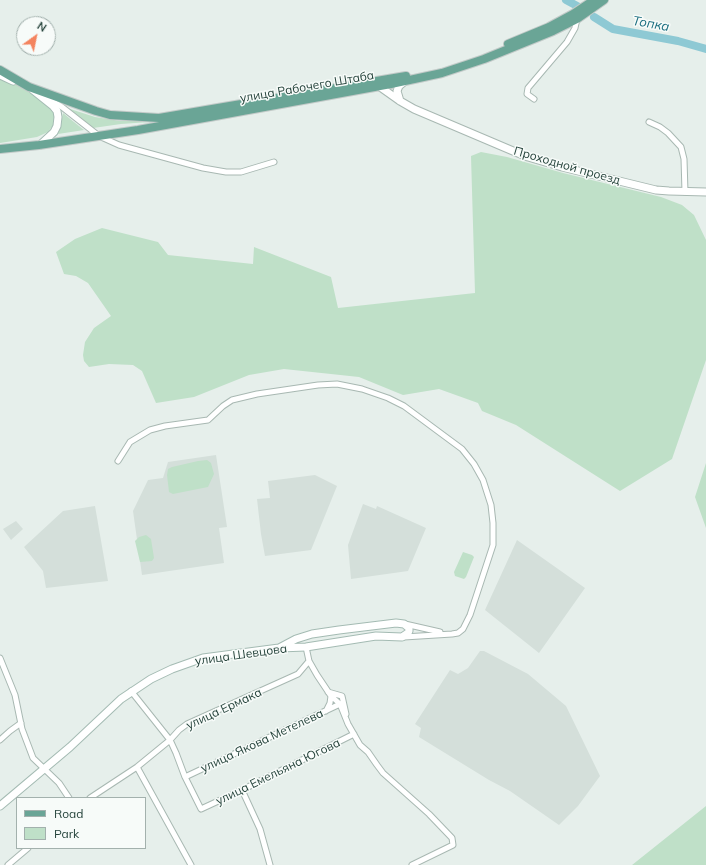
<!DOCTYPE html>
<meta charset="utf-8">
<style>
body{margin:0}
#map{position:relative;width:706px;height:865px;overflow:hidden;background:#e6efeb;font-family:Mulish,sans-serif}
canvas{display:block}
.legend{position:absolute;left:16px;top:797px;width:130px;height:52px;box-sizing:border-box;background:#f7fbf9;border:1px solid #a3b1ad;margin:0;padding:5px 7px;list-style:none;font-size:12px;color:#24423a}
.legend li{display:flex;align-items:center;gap:8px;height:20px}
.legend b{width:20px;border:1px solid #a3b1ad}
.north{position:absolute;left:16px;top:16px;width:40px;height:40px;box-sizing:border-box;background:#f7fbf9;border:1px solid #a3b1ad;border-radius:50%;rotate:33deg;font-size:11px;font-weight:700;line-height:16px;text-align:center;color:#24423a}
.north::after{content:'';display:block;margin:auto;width:14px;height:18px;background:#f4845f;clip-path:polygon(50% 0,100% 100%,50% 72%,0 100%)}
</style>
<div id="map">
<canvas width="706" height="865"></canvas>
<ul class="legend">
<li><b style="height:5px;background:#6aa596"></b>Road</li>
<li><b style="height:11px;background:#bfe0c8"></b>Park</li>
</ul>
<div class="north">N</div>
</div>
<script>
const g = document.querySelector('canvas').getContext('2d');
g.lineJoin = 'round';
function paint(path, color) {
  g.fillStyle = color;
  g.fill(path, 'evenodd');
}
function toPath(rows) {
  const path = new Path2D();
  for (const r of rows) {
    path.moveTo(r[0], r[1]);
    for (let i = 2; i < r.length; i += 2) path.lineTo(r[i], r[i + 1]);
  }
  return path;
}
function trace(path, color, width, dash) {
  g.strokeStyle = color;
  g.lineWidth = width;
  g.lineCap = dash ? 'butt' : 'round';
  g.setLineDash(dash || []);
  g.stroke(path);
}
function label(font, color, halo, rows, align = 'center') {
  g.font = font + ' Mulish,sans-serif';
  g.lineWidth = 3;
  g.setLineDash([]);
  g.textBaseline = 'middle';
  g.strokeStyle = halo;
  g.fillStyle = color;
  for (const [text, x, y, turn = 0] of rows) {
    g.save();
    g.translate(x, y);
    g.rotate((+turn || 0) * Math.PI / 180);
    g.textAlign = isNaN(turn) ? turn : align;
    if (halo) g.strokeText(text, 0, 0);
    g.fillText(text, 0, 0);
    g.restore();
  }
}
paint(toPath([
 [216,455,227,527,219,528,224,563,142,575,133,511,148,480,163,478,168,462],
 [315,475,337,486,311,550,265,556,261,534,257,499,270,498,268,481],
 [363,504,376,509,377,506,426,528,408,571,351,579,348,545],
 [95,506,108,581,46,588,43,571,24,547,63,511],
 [16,521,23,529,11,540,3,529],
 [517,540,585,588,539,653,485,610],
 [480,651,484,651,528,674,566,706,600,776,578,806,559,825,510,791,489,780,419,737,421,728,415,724,450,670,458,674,468,668]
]), '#d4dfda');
paint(toPath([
 [0,77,9,81,35,94,56,113,54,124,48,132,37,137,0,143],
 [67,108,95,117,120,121,178,120,121,124,93,128],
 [63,113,69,118,84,130,58,134,61,126],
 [481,152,507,157,563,173,661,197,682,205,694,215,706,240,706,360,672,459,620,491,516,425,482,411,478,403,439,389,403,395,359,377,284,369,249,375,194,397,156,403,142,371,133,365,109,364,89,367,84,361,83,355,85,342,94,328,111,316,88,283,76,276,64,274,56,252,75,239,102,228,158,242,168,255,253,264,254,247,331,277,338,308,475,293,471,156],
 [207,460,211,463,214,474,208,487,173,494,169,492,167,475,168,469,172,467,198,461],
 [706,463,706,528,695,497],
 [146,535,151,539,154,558,152,561,140,562,135,541,139,537],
 [463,552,472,555,474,557,466,577,464,579,455,576,454,572],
 [706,806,706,865,632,865]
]), '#bfe0c8');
trace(toPath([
 [566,0,579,7],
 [594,17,613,29,678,41,706,49]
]), '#8ec9d4', 8);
const minor = toPath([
 [534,99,527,94,528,88,567,42,575,28,577,19],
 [50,100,62,107,99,136,119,145,203,168,226,172,241,172,274,162],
 [649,122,660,127,668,133,681,147,684,159,685,192],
 [118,461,130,442,150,430,165,426,208,420,223,406,232,400,257,394,318,385,337,384,362,389,388,398,404,406,462,449,474,464,483,480,491,505,493,523,493,545,470,615,463,629,458,633,452,634,404,637],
 [405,624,440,632],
 [0,658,15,695,22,729,33,758,59,783,69,798],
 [309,661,317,675,331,696,340,704,348,724,360,745,368,752,377,765,383,773,429,814,452,838,453,845,412,865],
 [131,691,170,740,176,753,185,777,201,809,242,790,354,734],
 [328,692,342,696,346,714],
 [326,711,330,703,331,696],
 [0,740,10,731,21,723],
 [137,767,191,865],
 [185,777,340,704],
 [242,790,260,829,270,865],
 [90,798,137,767,170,740,179,730,187,724,298,674,309,661,306,647],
 [8,865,28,848]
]);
const tertiary = toPath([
 [376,84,400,101,414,109,513,151,528,157,562,167,656,190,669,191,706,192],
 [400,101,397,91,399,86,405,81]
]);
const secondary = toPath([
 [0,75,13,81],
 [33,90,53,106,57,111,58,117,57,126,54,132,40,145],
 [0,806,70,747,121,699,151,679,172,669,203,658,279,648,306,647,376,636,402,637,408,633,409,631,409,628,404,624,396,623,339,630,312,634,296,639,279,648]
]);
const primary = toPath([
 [508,44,549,27,573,14,594,0],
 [0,70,29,87,96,111,110,115,159,118,406,76],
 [0,149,39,145,138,130,391,84,442,73,484,59,553,31,577,19,604,0]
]);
trace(minor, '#a8b8b2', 7);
trace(tertiary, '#a8b8b2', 9);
trace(secondary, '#a4bbb3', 9);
trace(primary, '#c2cac8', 10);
trace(minor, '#fff', 5);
trace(tertiary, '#fff', 7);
trace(secondary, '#fff', 7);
trace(primary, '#6aa596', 8);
label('12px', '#24423a', '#f7fbf9', [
 ["улица Рабочего Штаба",307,87,-10],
 ["Проходной проезд",567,166,16],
 ["улица Шевцова",241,655,-8],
 ["улица Ермака",224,709,-25],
 ["улица Якова Метелева",262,741,-25],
 ["улица Емельяна Югова",278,772,-26]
]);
label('italic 13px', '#1c6f80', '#f7fbf9', [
 ["Топка",651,24,10]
]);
</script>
